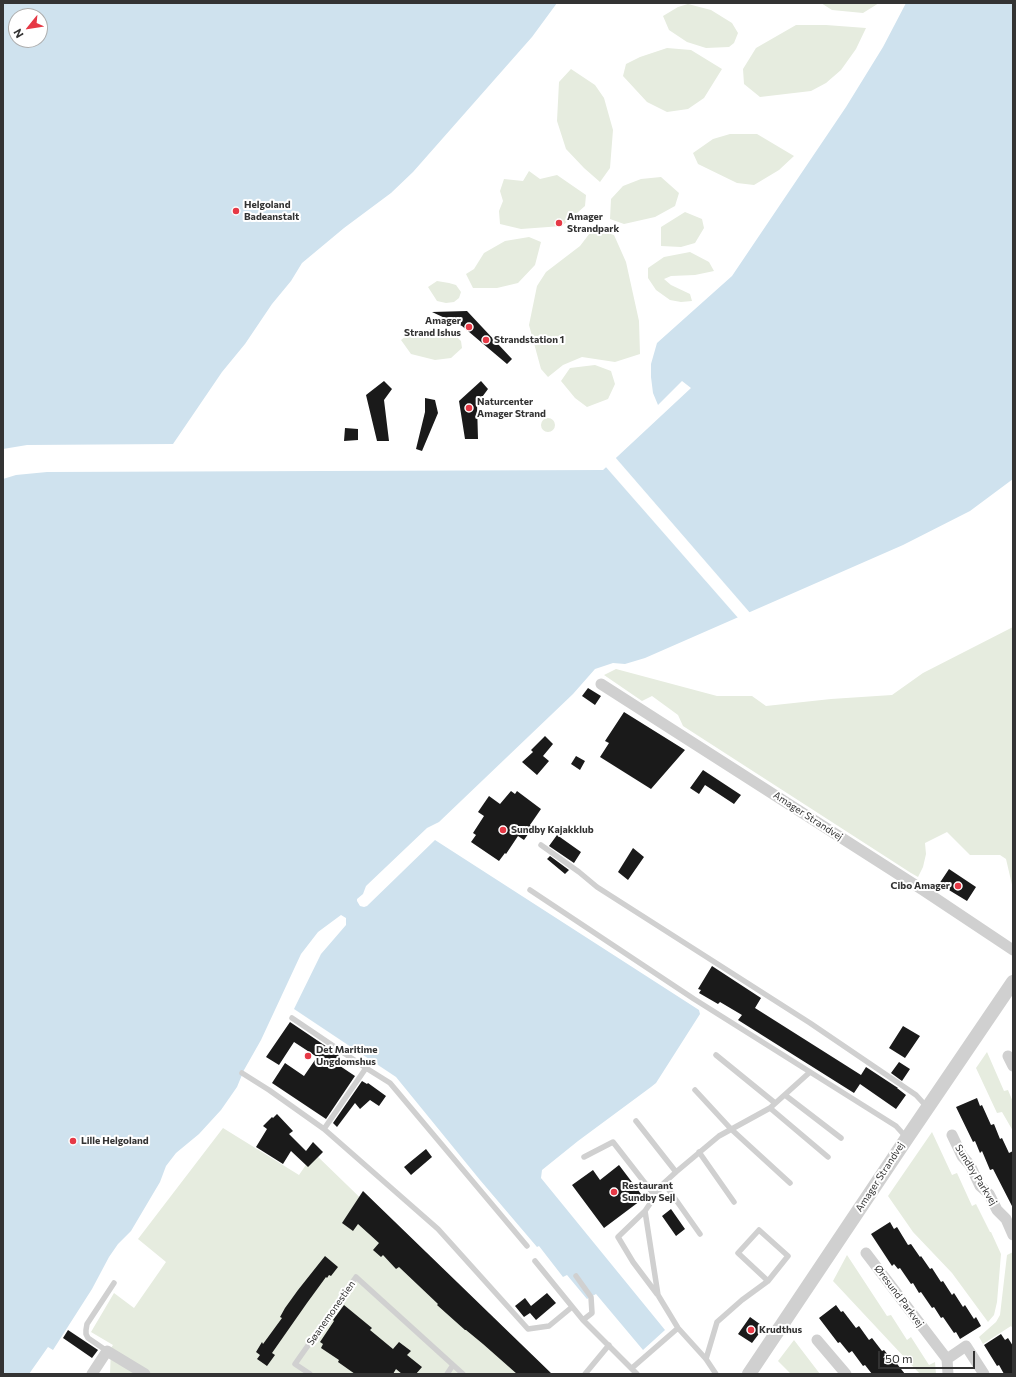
<!DOCTYPE html>
<meta charset="utf-8">
<style>
body{margin:0}
#map{position:relative;width:1016px;height:1377px;overflow:hidden;background:#fff;font-family:Commissioner,sans-serif}
canvas{display:block}
.frame{position:absolute;inset:0;border:4px solid #333;pointer-events:none}
.north{position:absolute;left:8px;top:8px;width:40px;height:40px;box-sizing:border-box;background:#fff;border:1px solid #adadad;border-radius:50%;rotate:240deg;font-size:11px;font-weight:700;line-height:16px;text-align:center;color:#333}
.north::after{content:'';display:block;margin:auto;width:14px;height:18px;background:#e63946;clip-path:polygon(50% 0,100% 100%,50% 72%,0 100%)}
.scale{position:absolute;left:878px;top:1351px;width:97px;height:18px;box-sizing:border-box;border:2px solid #333;border-top:0;padding-left:5px;font-size:12px;line-height:14px;white-space:nowrap;color:#333;-webkit-text-stroke:3px #fff;paint-order:stroke}
</style>
<div id="map">
<canvas width="1016" height="1377"></canvas>
<div class="frame"></div>
<div class="north">N</div>
<div class="scale">50 m</div>
</div>
<script>
const g = document.querySelector('canvas').getContext('2d');
g.lineJoin = 'round';
function paint(path, color) {
  g.fillStyle = color;
  g.fill(path, 'evenodd');
}
function toPath(rows) {
  const path = new Path2D();
  for (const r of rows) {
    if (r.length === 3) {
      path.moveTo(r[0] + r[2], r[1]);
      path.arc(r[0], r[1], r[2], 0, 2 * Math.PI);
      continue;
    }
    path.moveTo(r[0], r[1]);
    for (let i = 2; i < r.length; i += 2) path.lineTo(r[i], r[i + 1]);
  }
  return path;
}
function trace(path, color, width, dash) {
  g.strokeStyle = color;
  g.lineWidth = width;
  g.lineCap = dash ? 'butt' : 'round';
  g.setLineDash(dash || []);
  g.stroke(path);
}
function label(font, color, halo, rows, align = 'center') {
  g.font = font + ' Commissioner,sans-serif';
  g.lineWidth = 4;
  g.setLineDash([]);
  g.textBaseline = 'middle';
  g.strokeStyle = halo;
  g.fillStyle = color;
  for (const [text, x, y, turn = 0] of rows) {
    g.save();
    g.translate(x, y);
    g.rotate((+turn || 0) * Math.PI / 180);
    g.textAlign = isNaN(turn) ? turn : align;
    if (halo) g.strokeText(text, 0, 0);
    g.fillText(text, 0, 0);
    g.restore();
  }
}
paint(toPath([
 [821,3,879,3,863,13,832,10],
 [688,4,711,10,732,23,738,33,734,43,729,47,706,48,687,42,669,30,663,16,678,7],
 [796,25,826,25,866,28,856,49,841,70,826,83,811,91,760,97,744,84,743,69,756,48],
 [667,48,691,50,722,69,704,98,688,109,667,112,647,102,623,76,626,64,640,57],
 [571,69,595,85,604,98,613,130,610,168,600,182,584,168,566,149,557,121,559,82],
 [730,134,757,134,794,156,779,170,754,185,737,183,698,164,693,153,713,139],
 [529,171,540,179,557,175,586,195,585,206,562,226,521,229,500,224,499,211,503,201,500,191,504,179,523,181],
 [661,177,679,193,675,206,655,217,624,224,610,219,611,199,623,186,641,179],
 [685,212,702,219,704,228,695,243,681,247,661,246,661,227],
 [593,229,614,235,626,262,639,321,640,354,615,362,582,357,563,365,548,377,541,369,529,325,537,286,546,272,580,246],
 [529,237,541,242,535,265,518,283,497,288,473,288,466,274,474,269,484,253,505,241],
 [690,252,709,262,714,271,695,275,671,276,664,279,671,285,690,294,692,301,681,302,670,300,656,290,648,278,648,268,664,257],
 [437,281,449,283,456,285,461,292,459,298,454,302,446,303,437,301,428,287],
 [436,328,455,335,461,341,462,348,451,358,435,360,411,354,401,340,411,332],
 [595,365,611,371,615,384,608,399,587,407,575,398,561,381,570,368],
 [548,425,7],
 [1013,627,1013,889,1006,859,1000,855,970,855,947,832,925,843,926,854,923,867,918,877,911,873,683,726,678,715,652,696,642,701,604,675,616,669,717,696,752,696,766,706,831,699,892,695,923,673],
 [987,1052,1004,1091,1008,1090,1013,1102,1013,1131,1002,1112,997,1113,976,1068],
 [223,1128,299,1175,314,1153,542,1374,110,1374,111,1348,113,1345,91,1332,114,1293,134,1308,166,1262,138,1239],
 [932,1132,952,1175,957,1173,972,1206,976,1204,990,1232,991,1232,1001,1254,997,1302,994,1315,988,1322,952,1273,913,1232,888,1196],
 [1013,1252,1013,1329,1011,1326,983,1344,979,1337,996,1322,1000,1315,1007,1255],
 [847,1255,887,1316,891,1315,907,1340,911,1337,929,1365,935,1362,936,1374,920,1374,833,1281],
 [794,1340,820,1374,791,1374,778,1361]
]), '#e6ecdf');
paint(toPath([
 [3,3,557,3,532,37,413,172,391,193,344,228,302,263,291,281,272,304,245,344,222,372,173,444,27,445,3,449],
 [16,16,40,16,40,40,16,40],
 [906,3,1013,3,1013,479,970,511,903,545,645,658,625,664,613,663,595,669,573,694,439,822,427,828,366,886,363,894,357,899,357,901,360,906,364,907,367,906,435,840,699,1010,700,1014,656,1083,651,1087,578,1141,542,1170,541,1178,665,1330,643,1350,596,1294,587,1299,567,1275,563,1277,539,1246,537,1247,480,1180,396,1077,294,1009,321,954,346,925,346,918,341,915,318,932,301,954,261,1040,244,1070,237,1087,221,1110,199,1134,176,1153,166,1166,160,1182,131,1231,118,1244,109,1257,92,1289,53,1350,48,1347,29,1374,3,1374,3,479,16,475,47,472,603,470,691,388,682,381,658,405,653,393,651,377,651,364,657,343,732,276,846,107,883,47]
]), '#cfe2ee');
paint(toPath([
 [615,457,751,614,739,619,605,466]
]), '#fff');
paint(toPath([
 [467,311,512,359,507,364,462,326,432,312],
 [384,381,392,389,384,400,389,441,377,441,366,395],
 [481,381,488,389,477,404,478,439,465,439,459,401],
 [425,398,435,400,438,413,422,451,416,449,425,412],
 [345,428,358,429,358,440,344,441],
 [588,688,601,696,595,705,582,696],
 [624,712,685,750,651,789,600,757,609,743,605,741],
 [545,736,553,744,543,756,549,761,537,775,522,762,533,752,531,750],
 [576,756,585,761,580,770,571,764],
 [703,770,741,795,734,804,705,785,699,794,690,788],
 [511,791,515,794,517,791,541,809,530,825,533,827,524,840,518,836,506,854,505,853,499,861,471,842,476,835,473,833,484,816,478,812,489,796,500,804],
 [557,835,581,852,574,863,549,846],
 [633,848,644,857,628,880,618,872],
 [550,856,569,870,565,874,547,859],
 [949,869,976,887,967,901,939,884],
 [712,966,761,998,755,1008,861,1075,866,1067,898,1088,897,1088,906,1095,896,1109,860,1084,854,1093,738,1020,742,1015,720,1002,718,1004,699,993,701,990,698,989],
 [290,1022,339,1055,334,1062,355,1076,326,1119,272,1083,285,1063,304,1076,317,1057,294,1042,279,1065,266,1057],
 [903,1026,920,1036,905,1058,889,1048],
 [899,1062,910,1069,902,1081,891,1073],
 [362,1081,367,1084,368,1083,386,1096,379,1106,370,1100,360,1109,355,1103,337,1127,333,1123],
 [977,1098,980,1106,982,1105,991,1125,994,1124,1000,1139,1002,1138,1009,1153,1013,1151,1013,1208,993,1169,990,1170,982,1151,980,1153,975,1141,973,1142,956,1107],
 [277,1114,293,1131,289,1134,306,1151,313,1142,323,1152,308,1167,291,1151,283,1164,256,1147,267,1129,263,1126,272,1117,273,1118],
 [426,1149,432,1157,411,1175,404,1167],
 [619,1165,644,1198,604,1228,572,1185,593,1170,600,1180],
 [363,1191,552,1374,517,1374,483,1344,466,1330,465,1330,437,1305,438,1304,399,1267,396,1269,383,1255,381,1257,373,1250,379,1243,358,1224,353,1231,342,1223],
 [671,1209,685,1229,676,1236,662,1216],
 [890,1222,894,1229,897,1227,908,1245,911,1244,920,1257,921,1256,930,1269,932,1268,941,1282,943,1281,952,1295,954,1293,963,1307,965,1305,974,1319,976,1317,981,1326,960,1339,956,1332,954,1333,943,1317,941,1318,934,1307,932,1308,921,1292,919,1293,913,1283,911,1284,900,1268,898,1269,894,1264,892,1266,871,1234],
 [325,1256,338,1267,331,1276,329,1275,327,1278,326,1277,307,1303,272,1353,275,1355,267,1366,257,1359,260,1355,256,1352,262,1342,263,1344,282,1318,280,1317,285,1308,298,1290],
 [547,1293,556,1303,536,1320,530,1313,524,1317,515,1306,525,1298,531,1306],
 [344,1305,372,1328,370,1330,393,1349,399,1342,411,1351,407,1355,422,1367,416,1374,402,1374,396,1369,393,1374,355,1374,338,1362,339,1360,321,1348,323,1344,320,1342,334,1321,333,1320],
 [836,1305,841,1312,843,1311,856,1328,859,1326,869,1340,872,1338,882,1351,884,1350,893,1361,894,1360,905,1374,872,1374,865,1365,863,1366,852,1351,849,1353,840,1342,838,1343,819,1318],
 [750,1317,764,1327,752,1343,738,1334],
 [68,1330,98,1350,92,1358,63,1338],
 [1001,1334,1005,1340,1008,1338,1013,1346,1013,1374,1004,1374,999,1365,997,1366,984,1345]
]), '#1a1a1a');
trace(toPath([
 [541,845,579,872,597,887,810,1023,916,1095,927,1107],
 [530,890,694,999,896,1126,906,1137],
 [292,1018,366,1068],
 [716,1055,775,1103],
 [242,1073,269,1090,324,1129,438,1229,528,1329,549,1326,572,1307],
 [695,1090,731,1129,790,1183],
 [785,1095,841,1138],
 [770,1108,828,1157],
 [636,1121,676,1172],
 [324,1129,366,1068,390,1083,527,1246],
 [699,1152,734,1202],
 [584,1157,613,1142,655,1196],
 [664,1183,700,1234],
 [645,1211,618,1237,633,1262,657,1294],
 [535,1261,583,1320,637,1374],
 [576,1276,591,1297,592,1313,583,1320],
 [107,1351,88,1338,86,1334,86,1330,87,1324,114,1283],
 [706,1359,717,1322,742,1300,768,1281,788,1256,759,1230,738,1253,768,1281],
 [632,1368,678,1328],
 [310,1374,295,1364,356,1277,463,1374],
 [447,1374,453,1365],
 [585,1374,609,1345],
 [716,1374,706,1359,678,1328,658,1295,645,1211,664,1183,676,1172,719,1136,770,1108,810,1072]
]), '#d0d0d0', 5.5);
trace(toPath([
 [601,684,923,890,1013,950],
 [1008,1056,1013,1066],
 [952,1135,962,1156,970,1165,980,1186,989,1194,997,1210,1006,1219,1013,1235],
 [866,1253,947,1359],
 [817,1340,846,1374],
 [92,1374,107,1351,145,1374],
 [948,1374,947,1359,966,1346,984,1374]
]), '#d0d0d0', 11);
trace(toPath([
 [749,1374,907,1138,1013,982]
]), '#d0d0d0', 14);
for (const [x, y, r, color] of [
 [236,211,4,"#e63946"],
 [559,223,4,"#e63946"],
 [469,327,4,"#e63946"],
 [486,340,4,"#e63946"],
 [469,408,4,"#e63946"],
 [503,830,4,"#e63946"],
 [958,886,4,"#e63946"],
 [308,1056,4,"#e63946"],
 [73,1141,4,"#e63946"],
 [614,1192,4,"#e63946"],
 [751,1330,4,"#e63946"]
]) {
  const dot = new Path2D();
  dot.arc(x, y, r, 0, 2 * Math.PI);
  g.fillStyle = color;
  g.fill(dot);
  trace(dot, '#fff', 1.5);
}
label('bold 10px', '#333', '#fff', [
 ["Helgoland",244,205],
 ["Badeanstalt",244,217],
 ["Amager",567,217],
 ["Strandpark",567,229],
 ["Amager",461,321,"right"],
 ["Strand Ishus",461,333,"right"],
 ["Strandstation 1",494,340],
 ["Naturcenter",477,402],
 ["Amager Strand",477,414],
 ["Sundby Kajakklub",511,830],
 ["Cibo Amager",950,886,"right"],
 ["Det Maritime",316,1050],
 ["Ungdomshus",316,1062],
 ["Lille Helgoland",81,1141],
 ["Restaurant",622,1186],
 ["Sundby Sejl",622,1198],
 ["Krudthus",759,1330]
], 'left');
label('10px', '#333', '#fff', [
 ["Amager Strandvej",808,816,33],
 ["Sundby Parkvej",976,1175,58],
 ["Amager Strandvej",880,1177,-57],
 ["Øresund Parkvej",899,1296,53],
 ["Søanemonestien",331,1313,-55]
]);
</script>
